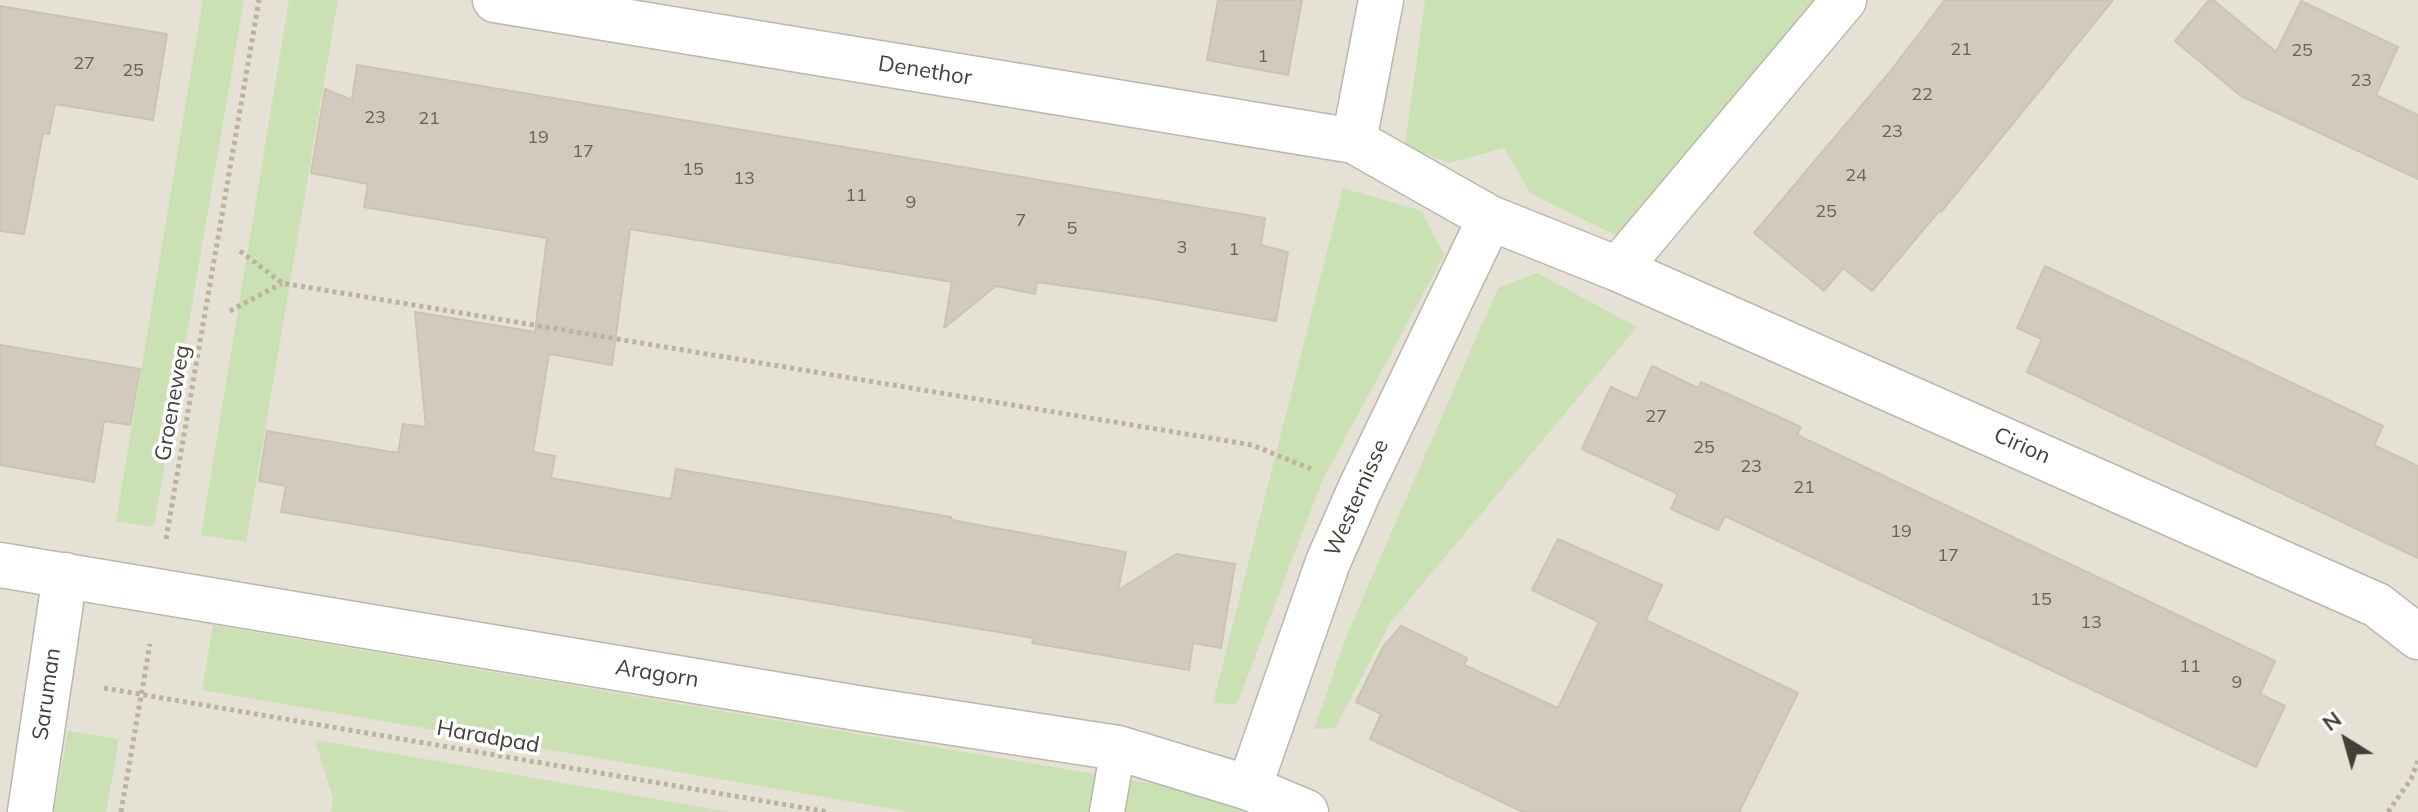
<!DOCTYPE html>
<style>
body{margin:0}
#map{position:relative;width:2418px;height:812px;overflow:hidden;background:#f1efe7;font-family:Mulish,sans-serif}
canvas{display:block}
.north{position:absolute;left:2306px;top:700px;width:80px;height:80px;-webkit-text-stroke:6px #fff;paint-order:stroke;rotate:323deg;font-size:22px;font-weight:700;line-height:32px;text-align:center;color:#443f37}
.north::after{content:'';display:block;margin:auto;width:28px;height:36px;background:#443f37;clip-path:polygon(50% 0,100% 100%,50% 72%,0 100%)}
</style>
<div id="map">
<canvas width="2418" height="812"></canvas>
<div class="north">N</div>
</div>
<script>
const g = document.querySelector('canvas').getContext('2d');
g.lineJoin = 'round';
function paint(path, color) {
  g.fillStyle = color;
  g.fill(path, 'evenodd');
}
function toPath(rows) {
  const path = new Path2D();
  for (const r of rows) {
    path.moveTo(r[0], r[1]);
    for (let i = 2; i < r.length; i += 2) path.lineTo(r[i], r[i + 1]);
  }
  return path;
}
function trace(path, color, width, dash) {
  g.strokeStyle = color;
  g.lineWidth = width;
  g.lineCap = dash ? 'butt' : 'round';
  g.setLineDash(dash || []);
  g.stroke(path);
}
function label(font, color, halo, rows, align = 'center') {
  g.font = font + ' Mulish,sans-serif';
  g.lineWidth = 7;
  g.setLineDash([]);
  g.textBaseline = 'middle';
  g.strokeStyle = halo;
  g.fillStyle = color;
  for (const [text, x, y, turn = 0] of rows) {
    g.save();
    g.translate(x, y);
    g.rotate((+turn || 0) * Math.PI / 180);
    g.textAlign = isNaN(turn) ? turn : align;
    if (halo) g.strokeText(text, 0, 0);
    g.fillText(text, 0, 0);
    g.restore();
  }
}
paint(toPath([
 [0,0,2418,0,2418,812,0,812]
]), '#e5e1d5');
paint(toPath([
 [203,0,244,0,154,527,116,521],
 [289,0,338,0,246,542,201,535],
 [1425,0,1828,0,1630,242,1531,194,1504,148,1449,163,1405,146],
 [1343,188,1422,211,1444,255,1322,481,1237,704,1213,703],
 [1537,273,1637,327,1390,623,1335,728,1314,729,1348,632,1498,288],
 [213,625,1166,786,1256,812,911,812,202,690],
 [68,731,119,739,106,812,54,812],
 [315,740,730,812,331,812,333,798]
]), '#cae1b4');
const building = toPath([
 [1218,0,1302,0,1288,75,1207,60,1218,0],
 [1945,0,2113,0,1941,212,1939,211,1872,291,1843,268,1824,291,1754,233,1889,73,1945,0],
 [2209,0,2213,0,2276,52,2301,1,2398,47,2376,95,2418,115,2418,179,2241,96,2175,41,2209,0],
 [0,6,167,34,153,120,55,104,49,134,43,133,24,234,0,231,0,6],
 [357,65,1265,218,1261,245,1288,252,1276,321,1148,298,1037,282,1035,294,996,286,944,328,952,282,630,229,612,365,549,354,533,452,555,456,551,478,671,499,676,469,951,517,951,520,1126,552,1118,590,1176,554,1235,564,1221,648,1193,643,1189,670,1032,643,1034,638,281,512,286,486,259,481,267,431,398,453,403,424,426,427,415,312,535,332,547,238,364,207,368,184,311,173,325,89,352,100,357,65],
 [2045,266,2383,426,2374,445,2418,466,2418,558,2027,372,2042,339,2017,328,2045,266],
 [0,345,140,369,130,425,104,421,94,482,0,465,0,345],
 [1652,366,1698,388,1701,382,1801,427,1797,435,2275,661,2260,694,2285,706,2256,767,1725,516,1718,530,1671,509,1678,494,1582,449,1611,387,1637,399,1652,366],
 [1558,539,1662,585,1646,620,1798,693,1739,812,1523,812,1370,739,1381,714,1356,702,1383,647,1401,626,1467,658,1464,665,1558,708,1599,622,1532,590,1558,539]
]);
paint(building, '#d2cbbd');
trace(building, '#ccc3b1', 2);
const lane = toPath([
 [1107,812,1118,748]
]);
const street = toPath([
 [495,0,1354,141,1490,218,1618,269,1844,0],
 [1354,141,1381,0],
 [1618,269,2377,605,2418,637],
 [0,565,869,710,1118,748,1249,788,1306,812],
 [1249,788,1328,562,1360,489,1490,218],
 [30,812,65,575]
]);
trace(lane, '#bcb7aa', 37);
trace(street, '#bcb7aa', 47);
trace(toPath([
 [240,251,282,283,1252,445,1311,469],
 [230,311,282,283],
 [166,539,259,0],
 [104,688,828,812],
 [121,812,150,644],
 [2388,812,2411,779,2418,761]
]), '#bcb39d', 5, [4, 4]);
trace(lane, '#fff', 34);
trace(street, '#fff', 44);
label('18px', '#686258', null, [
 ["21",1961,50],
 ["25",2302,51],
 ["1",1263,57],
 ["27",84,64],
 ["25",133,71],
 ["23",2361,81],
 ["22",1922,95],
 ["23",375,118],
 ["21",429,119],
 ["23",1892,132],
 ["19",538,138],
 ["17",583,152],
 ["15",693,170],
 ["24",1856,176],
 ["13",744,179],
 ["11",856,196],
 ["9",911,203],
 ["25",1826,212],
 ["7",1021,221],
 ["5",1072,229],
 ["3",1182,248],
 ["1",1234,250],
 ["27",1656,417],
 ["25",1704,448],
 ["23",1751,467],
 ["21",1804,488],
 ["19",1901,532],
 ["17",1948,556],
 ["15",2041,600],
 ["13",2091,623],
 ["11",2190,667],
 ["9",2237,683]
]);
label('22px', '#443f37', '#fff', [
 ["Denethor",925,71,9],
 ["Groeneweg",173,403,-80],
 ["Cirion",2022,446,24],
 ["Westernisse",1357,498,-66],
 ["Aragorn",657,674,9],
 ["Saruman",47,694,-82],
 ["Haradpad",488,737,10]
]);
</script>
